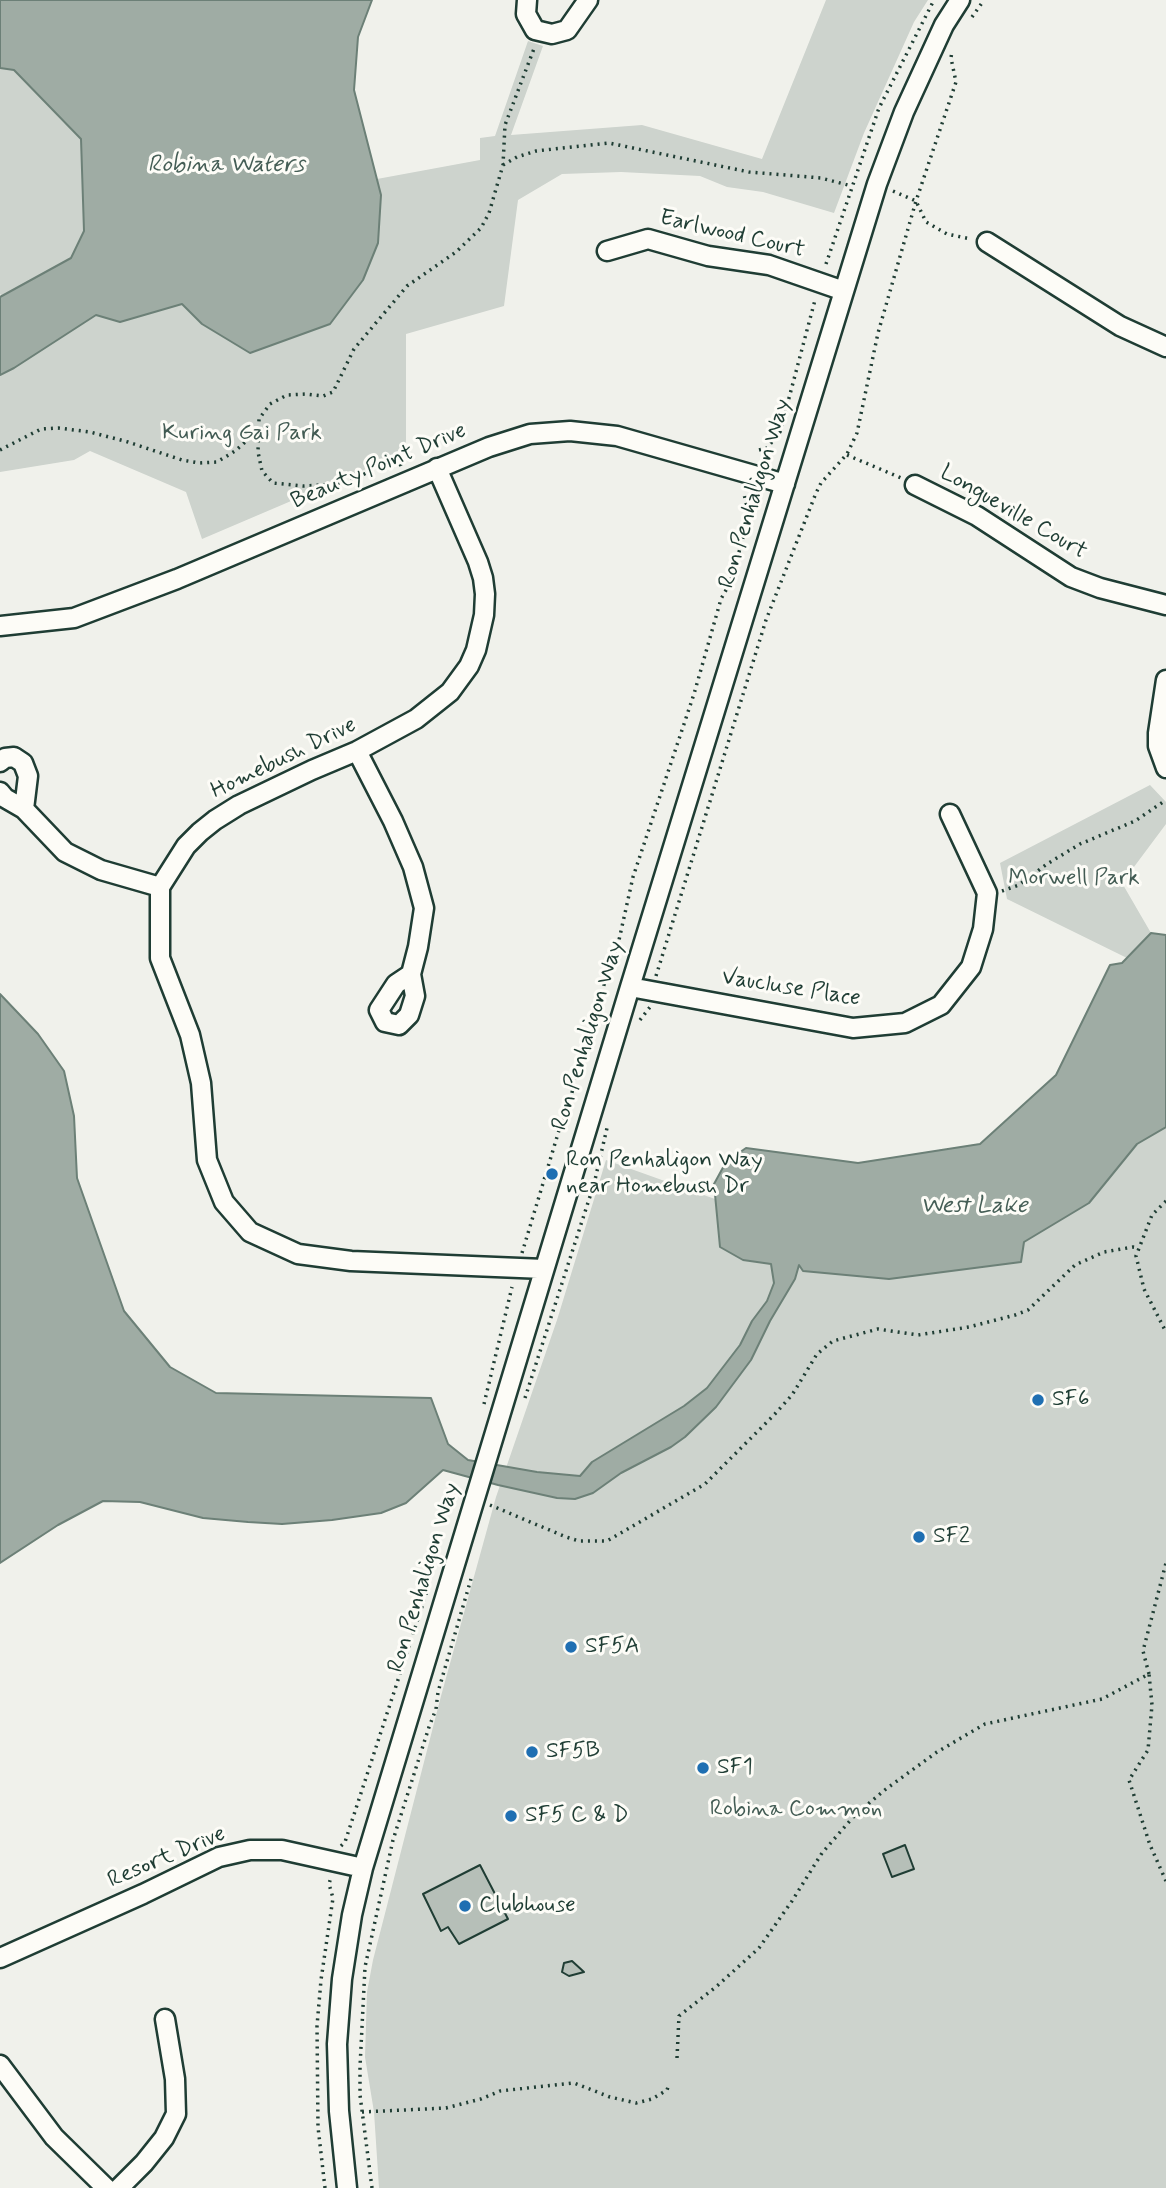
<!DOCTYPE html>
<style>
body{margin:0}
canvas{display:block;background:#f0f1eb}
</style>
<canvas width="1166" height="2188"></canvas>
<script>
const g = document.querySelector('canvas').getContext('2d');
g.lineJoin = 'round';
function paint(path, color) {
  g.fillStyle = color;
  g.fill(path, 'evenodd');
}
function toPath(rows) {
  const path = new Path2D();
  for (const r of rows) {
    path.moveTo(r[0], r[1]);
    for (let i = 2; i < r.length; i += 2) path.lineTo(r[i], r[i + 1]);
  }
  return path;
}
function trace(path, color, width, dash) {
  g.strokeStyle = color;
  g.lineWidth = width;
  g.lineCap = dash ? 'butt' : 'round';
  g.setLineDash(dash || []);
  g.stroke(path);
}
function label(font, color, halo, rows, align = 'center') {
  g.font = font + ' Mynerve,sans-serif';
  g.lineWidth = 6;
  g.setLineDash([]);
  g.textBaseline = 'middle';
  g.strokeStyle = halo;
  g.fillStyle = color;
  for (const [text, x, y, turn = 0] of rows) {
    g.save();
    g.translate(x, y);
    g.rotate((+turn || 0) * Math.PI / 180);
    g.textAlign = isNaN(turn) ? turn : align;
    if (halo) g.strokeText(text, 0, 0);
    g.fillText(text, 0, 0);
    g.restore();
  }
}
paint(toPath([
 [826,0,928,0,914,22,864,133,834,213,763,192,727,187,700,176,621,172,562,174,518,200,504,306,406,334,406,452,202,539,186,492,90,451,74,460,0,472,0,375,14,368,96,315,120,322,182,304,202,324,381,196,377,179,480,160,480,138,495,136,528,41,543,46,511,135,642,125,762,159],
 [0,68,14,70,81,139,84,231,71,258,2,296,0,294],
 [1150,785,1166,802,1166,824,1122,883,1151,933,1127,958,1007,899,1000,863],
 [1166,1127,1166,2188,379,2188,374,2112,365,2057,367,1992,373,1960,441,1696,496,1497,557,1320,606,1160,715,1199,720,1247,1024,1242,1089,1203,1137,1144]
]), '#cdd3cd');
const water = toPath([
 [0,0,372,0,358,37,354,90,381,195,378,243,363,280,330,324,250,353,202,324,182,304,120,322,96,315,14,368,0,375,0,297,71,258,84,231,81,139,14,70,0,68,0,0],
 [1151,933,1166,935,1166,1127,1137,1144,1089,1203,1024,1242,1021,1262,889,1279,803,1271,799,1265,795,1279,770,1321,751,1360,716,1407,685,1437,671,1447,621,1473,593,1493,575,1499,557,1498,498,1485,443,1470,406,1503,381,1513,332,1520,282,1524,248,1522,203,1518,140,1502,103,1501,58,1525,0,1563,0,994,38,1034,64,1071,74,1116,77,1178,124,1311,170,1367,216,1393,431,1398,448,1444,468,1460,537,1472,580,1476,592,1462,684,1406,707,1388,740,1345,752,1321,767,1301,774,1283,771,1264,743,1260,720,1247,714,1184,726,1162,746,1148,858,1163,980,1144,1056,1075,1110,965,1122,963,1151,933]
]);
paint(water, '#9faca4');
trace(water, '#6c8077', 2);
const building = toPath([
 [905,1845,914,1869,892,1877,883,1854,905,1845],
 [480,1865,508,1919,459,1944,448,1927,441,1931,423,1894,480,1865],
 [572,1961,584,1972,569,1976,562,1972,564,1963,572,1961]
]);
paint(building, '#b6bfb8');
trace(building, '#1f3d34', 2);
const minor = toPath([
 [527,0,526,14,535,30,552,34,567,30,588,0],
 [987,242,1120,326,1166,347],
 [607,251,648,239,708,256,769,265,844,291],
 [437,468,478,562,483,578,485,594,484,615,476,650,469,666,450,692,416,719,357,751,312,770,239,805,215,820,200,832,186,846,160,887,160,958,190,1035,201,1083,207,1160,224,1202,250,1232,298,1254,351,1261,544,1269],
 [915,485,977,516,1071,577,1100,588,1166,605],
 [0,626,74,618,177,579,489,447,530,434,570,431,617,436,785,484],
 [1166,680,1158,733,1158,746,1166,768],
 [357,751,393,821,413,867,424,908,418,947,411,974,415,996,409,1015,399,1025,385,1022,379,1010,396,984,411,974],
 [0,762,5,758,14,757,23,763,28,776,24,809],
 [0,792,5,798,24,809,65,852,101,870,160,887],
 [630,987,853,1028,905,1023,941,1005,971,967,983,929,987,893,950,814],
 [0,1958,143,1894,219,1857,250,1850,282,1850,363,1868],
 [0,2065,54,2137,106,2188],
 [119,2188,144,2163,164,2138,176,2114,175,2079,165,2019],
 [347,2188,339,2111,337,2044,342,1979,352,1915,363,1868,630,987,877,184,904,112,944,25,960,0]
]);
trace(minor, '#1f3d34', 23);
trace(toPath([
 [972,17,984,0],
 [503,165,517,157,536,151,609,143,749,172,821,178,852,186],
 [893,191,916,201,926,222,947,234,971,239],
 [826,264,879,108,934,0],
 [0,450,41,429,58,428,90,432,128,442,182,460,199,463,217,462,235,451,259,430],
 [759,450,767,448,780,432,815,300],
 [847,455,901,478],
 [401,466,398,460,340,484,303,486,273,483,262,471,258,452,259,419,270,404,287,395,306,394,323,396,333,392,354,349,407,286,456,252,481,228,489,213,503,165,505,125,535,46],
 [1002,891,1019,885,1047,864,1080,844,1135,821,1166,800],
 [656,976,766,620,816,493,821,483,847,454,857,433,878,333,916,201,956,82,951,58,952,51],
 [640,1020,650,1007],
 [1166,1201,1152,1215,1136,1256,1144,1289,1166,1332],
 [522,1253,560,1127,567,1113,588,1027,602,994,605,980,619,940,633,877,694,694,721,599,730,583,739,552,749,516,744,494],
 [525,1398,594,1184,607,1128],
 [484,1404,512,1287],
 [490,1505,566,1537,579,1541,607,1541,705,1484,774,1415,792,1395,817,1354,833,1341,878,1329,918,1335,969,1327,1015,1315,1028,1310,1075,1265,1104,1252,1133,1247,1139,1248],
 [1149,1674,1143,1651,1166,1563],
 [341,1846,345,1842,430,1582],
 [677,2058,679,2016,717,1986,759,1948,792,1901,822,1853,855,1815,886,1789,937,1752,985,1724,1102,1699,1149,1674,1152,1705,1148,1750,1129,1780,1150,1845,1166,1881],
 [362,2112,446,2108,481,2099,500,2091,574,2083,610,2097,636,2103,652,2099,667,2090,669,2084],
 [325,2188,318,2127,317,2026,321,1980,333,1898,329,1884,331,1877],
 [372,2188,360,2095,360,2067,365,1967,393,1840,429,1727,436,1709,438,1692,471,1579]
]), '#1f3d34', 3.5, [2, 5]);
trace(minor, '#fdfcf7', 18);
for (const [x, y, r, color] of [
 [552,1174,7,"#1f6fb2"],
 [1038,1400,7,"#1f6fb2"],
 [919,1537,7,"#1f6fb2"],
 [571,1647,7,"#1f6fb2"],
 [532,1752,7,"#1f6fb2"],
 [703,1768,7,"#1f6fb2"],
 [511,1816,7,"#1f6fb2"],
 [465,1906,7,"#1f6fb2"]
]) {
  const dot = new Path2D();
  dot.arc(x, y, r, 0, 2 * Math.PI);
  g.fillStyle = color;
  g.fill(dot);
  trace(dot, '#fdfcf7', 2.5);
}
label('23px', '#1f3d34', '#fdfcf7', [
 ["Earlwood Court",732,235,13],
 ["Beauty Point Drive",379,467,-23],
 ["Ron Penhaligon Way",756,494,-73],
 ["Longueville Court",1013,513,30],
 ["Homebush Drive",284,759,-26],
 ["Vaucluse Place",791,989,9],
 ["Ron Penhaligon Way",589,1036,-73],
 ["Ron Penhaligon Way",425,1578,-73],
 ["Resort Drive",167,1858,-23]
]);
label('23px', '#425b53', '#fdfcf7', [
 ["Kuring Gai Park",242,434],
 ["Morwell Park",1074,879],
 ["Robina Common",796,1810]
]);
label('23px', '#1f3d34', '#fdfcf7', [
 ["Ron Penhaligon Way",566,1161],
 ["near Homebush Dr",566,1187],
 ["SF6",1052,1400],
 ["SF2",933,1537],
 ["SF5A",585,1647],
 ["SF5B",546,1752],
 ["SF1",717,1768],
 ["SF5 C & D",525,1816],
 ["Clubhouse",479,1906]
], 'left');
label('italic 24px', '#455e56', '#fdfcf7', [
 ["Robina Waters",226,166],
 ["West Lake",974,1207]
]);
</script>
